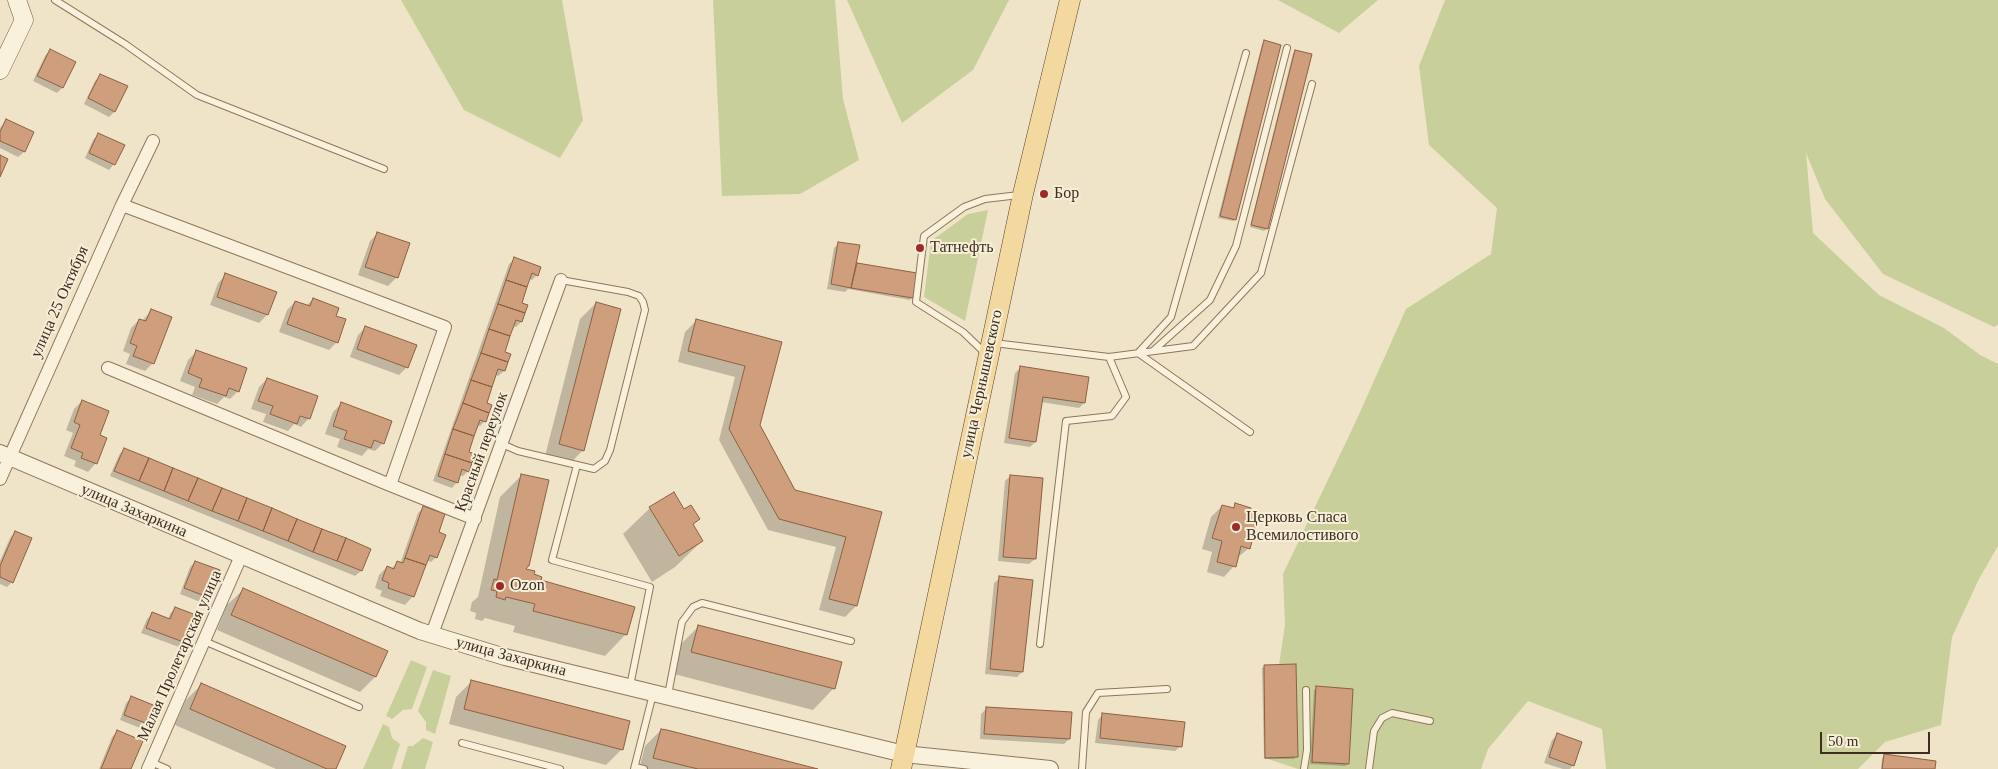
<!DOCTYPE html>
<meta charset="utf-8">
<style>
body{margin:0}
#map{position:relative;width:1998px;height:769px;overflow:hidden;background:#f0e4c8;font-family:Georgia,serif}
canvas{display:block}
.scale{position:absolute;left:1820px;top:732px;width:110px;height:22px;box-sizing:border-box;border:2px solid #3d2e20;border-top:0;padding-left:6px;font-size:15px;line-height:18px;white-space:nowrap;color:#3d2e20;-webkit-text-stroke:4px #f7eed8;paint-order:stroke}
</style>
<div id="map">
<canvas width="1998" height="769"></canvas>
<div class="scale">50 m</div>
</div>
<script>
const g = document.querySelector('canvas').getContext('2d');
g.lineJoin = 'round';
function paint(path, color) {
  g.fillStyle = color;
  g.fill(path, 'evenodd');
}
function toPath(rows) {
  const path = new Path2D();
  for (const r of rows) {
    path.moveTo(r[0], r[1]);
    for (let i = 2; i < r.length; i += 2) path.lineTo(r[i], r[i + 1]);
  }
  return path;
}
function trace(path, color, width, dash) {
  g.strokeStyle = color;
  g.lineWidth = width;
  g.lineCap = dash ? 'butt' : 'round';
  g.setLineDash(dash || []);
  g.stroke(path);
}
function label(font, color, halo, rows, align = 'center') {
  g.font = font + ' Georgia,serif';
  g.lineWidth = 4;
  g.setLineDash([]);
  g.textBaseline = 'middle';
  g.strokeStyle = halo;
  g.fillStyle = color;
  for (const [text, x, y, turn = 0] of rows) {
    g.save();
    g.translate(x, y);
    g.rotate((+turn || 0) * Math.PI / 180);
    g.textAlign = isNaN(turn) ? turn : align;
    if (halo) g.strokeText(text, 0, 0);
    g.fillText(text, 0, 0);
    g.restore();
  }
}
paint(toPath([
 [401,0,562,0,583,120,560,158,464,110],
 [713,0,835,0,843,99,859,160,800,194,722,196],
 [847,0,1009,0,973,70,902,123],
 [1278,0,1378,0,1339,33],
 [1445,0,1998,0,1998,325,1994,327,1883,274,1825,199,1806,153,1813,233,1879,295,1944,328,1980,355,1998,364,1998,546,1979,579,1952,637,1941,725,1885,742,1858,769,1606,769,1602,729,1528,701,1488,749,1481,769,1298,769,1265,758,1285,625,1283,574,1356,421,1406,309,1491,254,1497,208,1429,145,1419,66],
 [988,210,965,321,924,297,931,241,968,214],
 [411,660,427,667,412,709,403,710,392,719,386,716],
 [433,670,451,676,435,734,426,730,426,722,418,711],
 [383,724,389,727,392,738,400,744,392,769,363,769],
 [423,738,433,742,425,769,401,769,408,746,413,746]
]), '#c9cf9b');
paint(toPath([
 [1264,42,1235,219,1233,221,1218,218,1262,44],
 [50,50,62,88,57,93,33,81,45,56],
 [1296,51,1310,55,1267,229,1264,231,1250,227,1293,53],
 [100,76,114,112,109,117,84,104,95,81],
 [6,121,32,133,24,152,18,157,0,148,0,128],
 [99,134,114,164,109,170,85,158,93,140],
 [378,233,409,244,396,278,388,286,358,275,370,241],
 [839,243,854,267,857,264,912,298,910,300,848,289,845,292,827,289,834,248],
 [515,259,537,275,532,280,529,279,521,304,524,314,521,322,516,327,512,326,503,353,504,371,498,376,495,374,485,403,485,421,480,426,477,425,467,453,468,471,463,476,459,475,457,482,452,488,433,481,509,264],
 [226,275,267,315,259,323,210,305,218,283],
 [313,299,335,316,337,342,329,350,279,332,287,310,295,302,306,306],
 [596,303,583,450,568,466,544,460,580,319],
 [151,311,153,363,145,371,126,364,130,354,123,351,131,328,139,320,142,321],
 [696,321,780,343,758,426,794,491,880,513,856,606,845,617,819,610,836,547,768,530,719,440,735,377,678,362,685,332],
 [366,327,407,367,399,375,350,357,358,335],
 [196,352,238,391,230,399,224,397,217,404,192,395,195,387,180,381,188,360],
 [1020,368,1084,403,1079,408,1041,402,1035,442,1030,447,1004,443,1015,373],
 [267,379,309,418,301,427,294,424,288,431,263,422,266,414,251,409,259,387],
 [82,401,98,436,96,463,88,472,74,466,76,461,64,456,73,433,66,430,74,409],
 [341,404,383,443,375,451,368,449,362,456,337,447,340,439,325,434,333,412],
 [124,449,369,549,361,571,355,576,110,476,119,455],
 [522,475,525,569,540,581,626,634,605,656,513,632,515,626,485,618,482,621,475,619,476,613,470,611,472,602,478,597,500,497],
 [1010,476,1035,559,1029,564,998,561,1005,481],
 [1236,505,1249,548,1237,558,1234,566,1224,577,1207,572,1212,552,1202,549,1211,517,1222,506,1231,509],
 [424,507,437,532,436,557,431,562,426,560,413,596,405,605,380,596,382,591,375,588,379,575,387,567,391,569,397,563,400,564,418,513],
 [650,508,684,511,698,519,692,525,702,541,675,567,652,582,623,534],
 [15,532,12,582,7,587,0,584,0,561,10,538],
 [195,562,209,597,203,603,180,594,190,567],
 [1000,578,1022,672,1017,677,985,674,994,583],
 [243,590,375,677,360,692,217,630,227,605],
 [175,608,185,642,179,647,141,633,147,619,152,614,168,619,170,614],
 [698,627,834,688,813,710,670,673,677,648],
 [1265,666,1296,757,1294,759,1264,759,1262,668],
 [472,681,622,749,606,765,449,724,456,697],
 [202,684,335,769,276,769,175,725,186,700],
 [1317,688,1348,764,1345,766,1310,764,1314,690],
 [131,698,150,724,145,730,120,720,126,703],
 [986,709,1069,739,1064,744,980,739,981,714],
 [1103,714,1181,746,1175,751,1095,743,1098,720],
 [661,730,813,769,639,769,645,746],
 [117,732,129,769,99,769,112,737],
 [1557,735,1573,765,1570,769,1563,769,1544,763,1552,740],
 [1884,756,1934,769,1881,769,1882,758]
]), '#0003');
const building = toPath([
 [1264,40,1281,45,1236,220,1220,216,1264,40],
 [50,49,76,62,63,88,37,76,50,49],
 [1295,50,1312,54,1268,229,1251,225,1295,50],
 [100,74,128,86,115,112,88,98,100,74],
 [6,119,34,132,25,152,0,141,0,132,6,119],
 [98,133,125,145,115,165,89,153,98,133],
 [0,155,8,159,0,177,0,155],
 [377,232,410,243,398,278,365,267,377,232],
 [838,242,860,245,851,288,831,284,838,242],
 [514,257,541,267,538,276,532,273,527,287,506,280,514,257],
 [857,263,917,273,913,298,851,288,857,263],
 [225,273,277,292,268,315,217,297,225,273],
 [506,280,527,287,522,303,528,305,525,313,498,304,506,280],
 [313,298,339,308,336,316,346,319,338,343,287,324,295,301,310,306,313,298],
 [596,302,621,309,584,451,559,444,596,302],
 [498,304,525,313,522,322,516,320,510,336,489,329,498,304],
 [151,309,172,317,154,364,133,356,137,346,130,343,139,319,146,321,151,309],
 [696,319,782,342,760,425,795,490,882,512,857,606,829,599,846,537,779,519,729,429,745,366,688,351,696,319],
 [365,326,417,345,408,368,357,349,365,326],
 [489,329,510,336,505,352,511,354,508,362,481,353,489,329],
 [196,350,247,368,239,392,229,388,226,396,199,387,202,379,188,373,196,350],
 [481,353,508,362,505,371,498,369,492,387,471,380,481,353],
 [1020,366,1089,377,1085,403,1043,397,1036,442,1009,438,1020,366],
 [267,378,318,396,310,419,300,416,297,424,270,414,273,406,258,401,267,378],
 [471,380,492,387,487,403,492,405,489,413,463,403,471,380],
 [82,400,109,411,100,435,107,438,97,464,81,458,83,453,71,448,80,425,74,422,82,400],
 [341,402,392,421,384,444,374,440,371,448,344,439,347,431,333,426,341,402],
 [463,403,489,413,486,422,480,420,474,436,453,429,463,403],
 [453,429,474,436,469,452,475,454,472,463,445,454,453,429],
 [124,448,149,458,139,481,114,471,124,448],
 [445,454,472,463,469,472,462,469,458,483,438,476,445,454],
 [149,458,173,468,164,491,139,481,149,458],
 [173,468,198,478,188,501,164,491,173,468],
 [521,474,549,480,529,566,528,566,526,569,535,571,534,574,542,577,541,580,635,607,627,635,533,611,535,604,506,597,505,600,496,597,497,591,491,590,494,579,497,580,521,474],
 [1010,475,1043,478,1036,559,1003,557,1010,475],
 [198,478,222,488,212,511,188,501,198,478],
 [222,488,247,498,238,521,212,511,222,488],
 [674,492,684,509,691,505,700,519,693,524,703,541,679,556,649,507,674,492],
 [247,498,272,508,263,531,238,521,247,498],
 [1235,503,1251,508,1250,513,1259,515,1250,549,1241,546,1236,567,1217,562,1222,541,1212,538,1222,505,1234,508,1235,503],
 [423,506,445,514,439,532,446,535,437,558,430,555,426,565,405,558,423,506],
 [272,508,297,519,288,541,263,531,272,508],
 [297,519,322,529,313,552,288,541,297,519],
 [322,529,346,538,337,561,313,552,322,529],
 [15,531,32,538,13,583,0,577,0,566,15,531],
 [346,538,371,549,362,571,337,561,346,538],
 [405,558,426,565,414,597,388,588,389,583,382,580,387,566,394,569,397,561,403,563,405,558],
 [195,561,220,570,210,598,184,588,195,561],
 [999,576,1033,580,1023,672,990,669,999,576],
 [243,588,388,651,376,677,231,615,243,588],
 [175,607,196,615,186,643,146,628,152,612,170,619,175,607],
 [698,625,842,662,835,689,691,652,698,625],
 [1296,664,1298,757,1265,758,1264,665,1296,664],
 [471,680,630,721,623,750,464,709,471,680],
 [201,683,346,746,336,769,327,769,190,709,201,683],
 [1316,686,1353,689,1349,764,1312,762,1316,686],
 [131,696,158,707,151,725,124,715,131,696],
 [986,707,1072,712,1070,739,984,734,986,707],
 [1102,713,1185,722,1182,747,1100,738,1102,713],
 [661,729,667,730,818,769,698,769,653,758,661,729],
 [117,730,143,741,131,769,101,769,117,730],
 [1557,733,1582,742,1574,766,1549,757,1557,733],
 [1884,754,1936,761,1935,769,1882,769,1884,754]
]);
paint(building, '#cf9f7d');
trace(building, '#8d5f41', 1);
const service = toPath([
 [55,0,125,44,197,95,384,169],
 [1246,53,1171,317,1138,353,1250,432],
 [994,343,1109,357,1193,346,1261,273,1312,84],
 [1154,350,1210,300,1236,246,1287,48],
 [986,354,963,332,916,302,924,236,964,207,985,199,1019,195],
 [502,444,518,451,594,469,605,461,610,450,645,310,643,302,639,296,628,292,561,280],
 [577,465,552,560,650,587,630,686],
 [204,641,359,707],
 [1040,644,1066,421,1112,416,1126,397,1109,357],
 [668,695,682,622,693,607,702,603,851,641],
 [462,743,560,769],
 [151,762,167,769],
 [635,767,644,769],
 [634,769,653,694],
 [1082,769,1086,712,1098,693,1167,689],
 [1304,769,1307,750,1306,690],
 [1369,769,1374,731,1382,718,1392,713,1430,721]
]);
const minor = toPath([
 [122,205,445,327,390,485],
 [108,368,390,485,475,519],
 [0,479,122,205,153,141],
 [432,634,561,280],
 [148,769,241,556]
]);
const tertiary = toPath([
 [0,453,420,631,505,657,904,754,1050,769]
]);
const secondary = toPath([
 [0,70,24,20,17,0]
]);
const primary = toPath([
 [901,769,1023,194,1070,0]
]);
trace(service, '#8d765c', 8);
trace(minor, '#8d765c', 14);
trace(tertiary, '#8d765c', 18);
trace(secondary, '#6f573f', 19);
trace(primary, '#5b4430', 21);
trace(service, '#faf1dc', 6);
trace(minor, '#faf1dc', 12);
trace(tertiary, '#faf1dc', 16);
trace(secondary, '#faf1dc', 18);
trace(primary, '#f3d9a0', 20);
for (const [x, y, r, color] of [
 [1044,194,5,"#9e2a2b"],
 [920,248,5,"#9e2a2b"],
 [1236,527,5,"#9e2a2b"],
 [500,586,5,"#9e2a2b"]
]) {
  const dot = new Path2D();
  dot.arc(x, y, r, 0, 2 * Math.PI);
  g.fillStyle = color;
  g.fill(dot);
  trace(dot, '#f7eed8', 2);
}
label('16px', '#3d2e20', '#f7eed8', [
 ["Бор",1054,194],
 ["Татнефть",930,248],
 ["Церковь Спаса",1246,518],
 ["Всемилостивого",1246,536],
 ["Ozon",510,586]
], 'left');
label('16px', '#3d2e20', '#f7eed8', [
 ["улица 25 Октября",60,302,-66],
 ["улица Чернышевского",982,384,-78],
 ["Красный переулок",482,452,-70],
 ["улица Захаркина",134,511,23],
 ["Малая Пролетарская улица",180,656,-66],
 ["улица Захаркина",511,657,15]
]);
</script>
